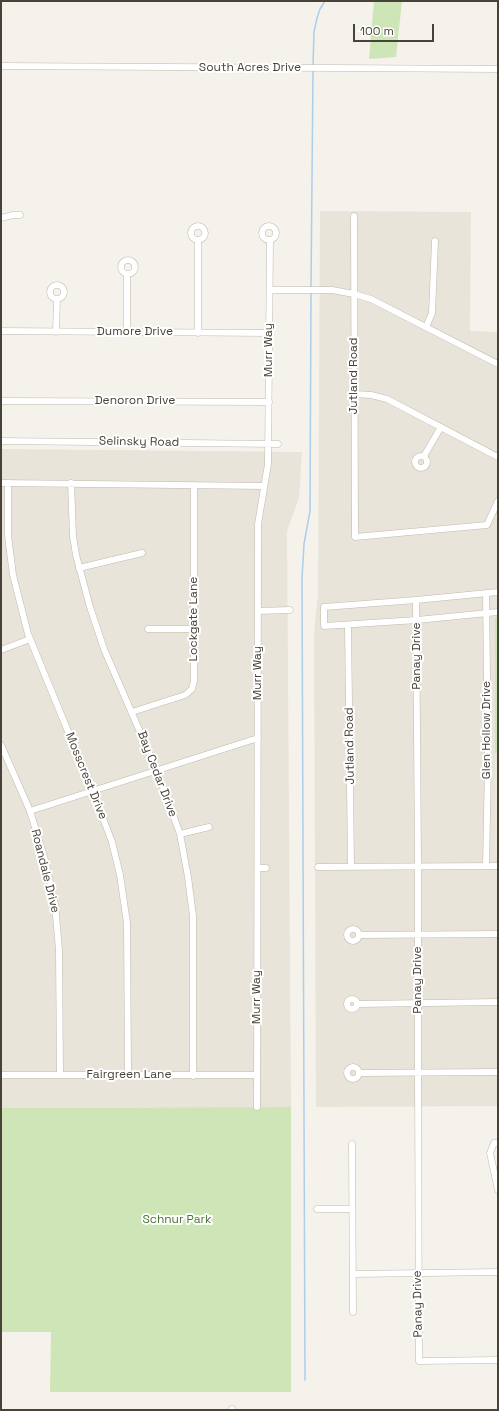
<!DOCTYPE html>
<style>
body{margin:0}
#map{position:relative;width:499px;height:1411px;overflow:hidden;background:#f4f2eb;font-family:"Space Grotesk",sans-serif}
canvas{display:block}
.frame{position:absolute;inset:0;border:2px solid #484339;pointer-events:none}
.scale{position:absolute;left:353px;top:24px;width:81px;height:18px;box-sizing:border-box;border:2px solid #484339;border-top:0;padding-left:5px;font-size:12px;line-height:14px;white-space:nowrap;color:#484339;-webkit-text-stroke:3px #fff;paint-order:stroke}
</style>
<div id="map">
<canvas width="499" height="1411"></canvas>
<div class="frame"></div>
<div class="scale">100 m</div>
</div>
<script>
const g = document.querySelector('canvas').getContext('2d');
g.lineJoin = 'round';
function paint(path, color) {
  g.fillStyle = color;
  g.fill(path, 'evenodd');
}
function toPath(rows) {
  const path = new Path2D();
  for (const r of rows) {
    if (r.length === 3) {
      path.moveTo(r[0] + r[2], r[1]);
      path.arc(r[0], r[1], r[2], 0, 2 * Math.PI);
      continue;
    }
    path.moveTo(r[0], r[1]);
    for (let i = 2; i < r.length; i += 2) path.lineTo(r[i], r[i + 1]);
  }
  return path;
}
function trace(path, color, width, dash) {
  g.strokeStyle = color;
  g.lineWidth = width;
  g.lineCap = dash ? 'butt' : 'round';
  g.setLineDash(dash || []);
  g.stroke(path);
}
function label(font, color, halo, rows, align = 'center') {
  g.font = font + ' "Space Grotesk",sans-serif';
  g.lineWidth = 4;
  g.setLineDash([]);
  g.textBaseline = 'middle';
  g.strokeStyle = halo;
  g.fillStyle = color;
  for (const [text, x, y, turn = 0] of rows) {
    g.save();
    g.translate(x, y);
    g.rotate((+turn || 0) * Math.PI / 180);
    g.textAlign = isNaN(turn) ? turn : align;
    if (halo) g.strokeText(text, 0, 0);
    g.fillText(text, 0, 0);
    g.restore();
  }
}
paint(toPath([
 [320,211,471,212,470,331,498,332,498,1106,316,1107,314,633,318,594],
 [1,449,302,452,299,498,287,531,291,1107,1,1108]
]), '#e8e4d9');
paint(toPath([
 [495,753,498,753,498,858,495,858]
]), '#ece7d6');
paint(toPath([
 [374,1,402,1,396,57,369,59],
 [498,617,498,753,495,753,495,618],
 [291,1107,291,1392,50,1392,51,1332,1,1332,2,1108]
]), '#cee5b7');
trace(toPath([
 [313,66,314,32,317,18,320,9,325,1],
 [311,288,313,70],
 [305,1380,302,578,304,544,310,511,311,292]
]), '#adceeb', 1.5);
const street = toPath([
 [1,66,498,69],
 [354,216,355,537,487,525,498,501],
 [1,218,13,215,20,215],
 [269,233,7],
 [198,233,7],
 [198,240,198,333],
 [128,267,7],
 [57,292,7],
 [270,290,332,290,354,294,371,299,498,364],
 [426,327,432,313,435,241],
 [1,331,269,333],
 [56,332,57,299],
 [127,332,127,274],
 [354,394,371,395,387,399,498,457],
 [1,401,269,402],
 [1,441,278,444],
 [421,462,6],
 [424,456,441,427],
 [1,483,264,486],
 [8,483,8,536,13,575,28,634,93,792,112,842,120,875,127,923,128,1075],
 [71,483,73,536,76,555,90,607,104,649,157,771,180,834,188,877,193,916,193,1076],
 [79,568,142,553],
 [498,592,416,600,324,607,324,626,417,620,498,612],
 [486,593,488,763,486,866],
 [416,600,418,862,418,1073,419,1361,498,1360],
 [258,611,290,610],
 [348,625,351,866],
 [148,629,193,629],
 [1,650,30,639],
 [132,712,185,695,192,689,194,681,194,485],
 [1,745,30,811,45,860,55,904,59,950,60,1075],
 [30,811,258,738],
 [180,834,209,827],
 [318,867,498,866],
 [258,868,266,868],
 [353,935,6],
 [359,935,498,934],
 [352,1004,5],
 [358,1004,498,1002],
 [353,1073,6],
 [359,1073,498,1072],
 [1,1075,257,1075],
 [257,1107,258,524,268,464,270,240],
 [498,1143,494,1143,490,1153,498,1190],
 [352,1144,353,1312],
 [317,1209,352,1209],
 [353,1274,498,1272],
 [232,1409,232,1410]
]);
trace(street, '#bfbaae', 7);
trace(street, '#fff', 6);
label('12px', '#484339', '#fff', [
 ["South Acres Drive",250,68],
 ["Dumore Drive",135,332],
 ["Murr Way",269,350,-90],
 ["Jutland Road",354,376,-90],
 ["Denoron Drive",135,401],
 ["Selinsky Road",139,442,1],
 ["Lockgate Lane",194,619,-90],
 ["Panay Drive",417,656,-90],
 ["Murr Way",258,673,-90],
 ["Glen Hollow Drive",487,730,-90],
 ["Jutland Road",350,746,-91],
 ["Bay Cedar Drive",157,774,69],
 ["Mosscrest Drive",86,776,68],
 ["Roandale Drive",45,871,76],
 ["Panay Drive",418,980,-90],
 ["Murr Way",257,997,-90],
 ["Fairgreen Lane",129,1075],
 ["Panay Drive",418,1304,-91]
]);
label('12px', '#477630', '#fff', [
 ["Schnur Park",177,1220]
]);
</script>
